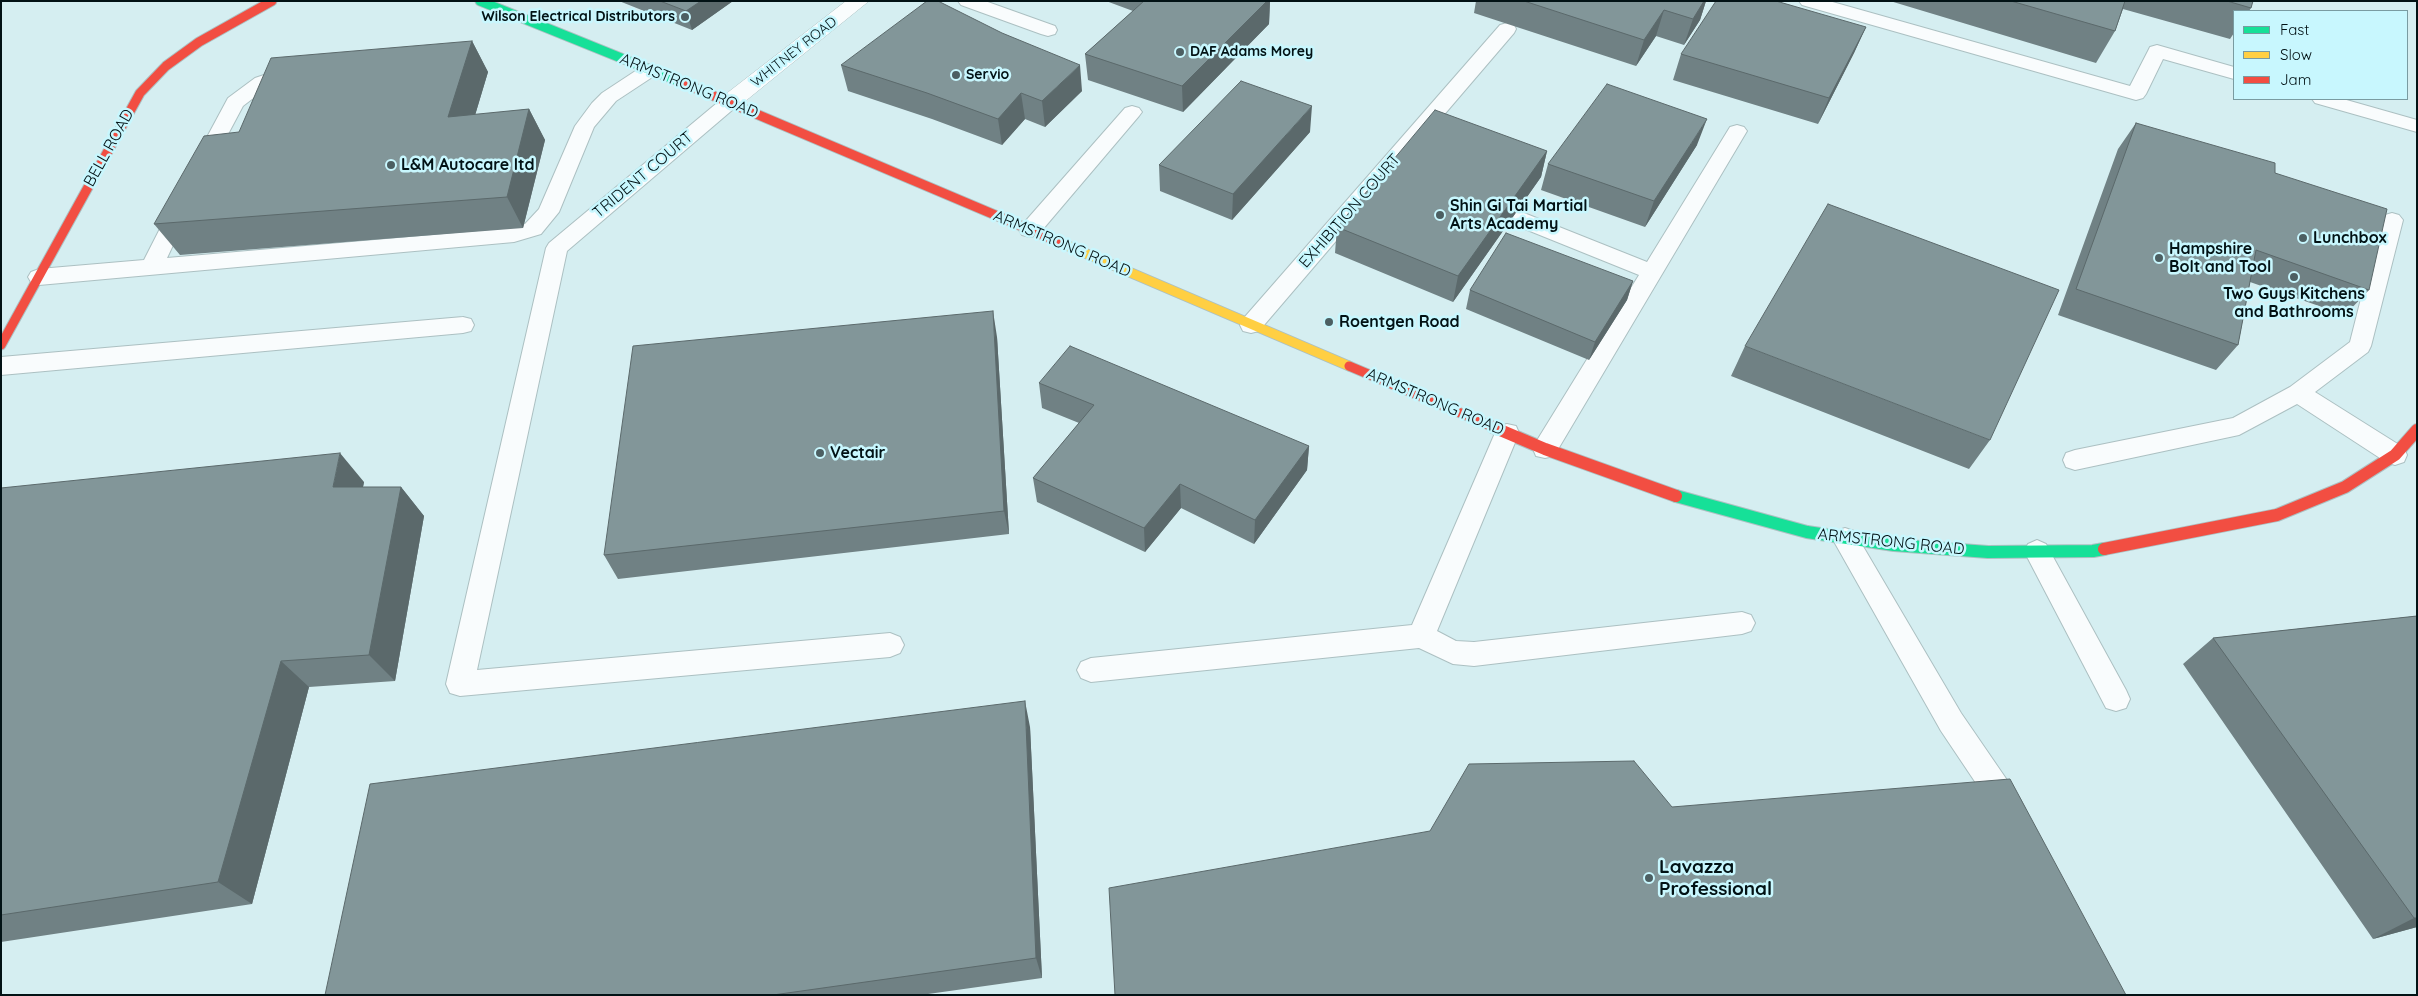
<!DOCTYPE html>
<style>
body{margin:0}
#map{position:relative;width:2418px;height:996px;overflow:hidden;background:#d5eef1;font-family:Quicksand,sans-serif}
canvas{display:block}
.frame{position:absolute;inset:0;border:2px solid #021215;pointer-events:none}
.legend{position:absolute;left:2233px;top:10px;width:175px;height:90px;box-sizing:border-box;background:#c8f7fe;border:1px solid #799ba1;margin:0;padding:6px 9px;list-style:none;font-size:15px;color:#021215}
.legend li{display:flex;align-items:center;gap:10px;height:25px}
.legend b{width:25px;border:1px solid #799ba1}
</style>
<div id="map">
<canvas width="2418" height="996"></canvas>
<div class="frame"></div>
<ul class="legend">
<li><b style="height:6px;background:#16e098"></b>Fast</li>
<li><b style="height:6px;background:#ffcf43"></b>Slow</li>
<li><b style="height:6px;background:#f24e42"></b>Jam</li>
</ul>
</div>
<script>
const g = document.querySelector('canvas').getContext('2d');
g.lineJoin = 'round';
function toPath(rows) {
  const path = new Path2D();
  for (const r of rows) {
    path.moveTo(r[0], r[1]);
    for (let i = 2; i < r.length; i += 2) path.lineTo(r[i], r[i + 1]);
  }
  return path;
}
function trace(path, color, width, dash) {
  g.strokeStyle = color;
  g.lineWidth = width;
  g.lineCap = dash ? 'butt' : 'round';
  g.setLineDash(dash || []);
  g.stroke(path);
}
function paint(path, color) {
  g.fillStyle = color;
  g.fill(path, 'evenodd');
}
function label(font, color, halo, rows, align = 'center') {
  g.font = font + ' Quicksand,sans-serif';
  g.lineWidth = 5;
  g.setLineDash([]);
  g.textBaseline = 'middle';
  g.strokeStyle = halo;
  g.fillStyle = color;
  for (const [text, x, y, turn = 0] of rows) {
    g.save();
    g.translate(x, y);
    g.rotate((+turn || 0) * Math.PI / 180);
    g.textAlign = isNaN(turn) ? turn : align;
    if (halo) g.strokeText(text, 0, 0);
    g.fillText(text, 0, 0);
    g.restore();
  }
}
const lane = toPath([
 [958,1,985,1,1055,26,1057,30,1055,34,1048,36,1041,34,961,5,958,1],
 [1799,1,1829,1,2130,86,2148,51,2150,47,2157,45,2234,67,2234,79,2163,59,2146,94,2143,98,2136,100,1802,5,1799,1],
 [1507,23,1514,25,1516,29,1514,33,1259,331,1251,333,1243,331,1240,325,1243,319,1500,25,1507,23],
 [650,64,657,66,660,70,657,74,616,101,594,127,559,212,541,234,514,242,39,285,31,282,28,277,31,272,39,269,144,260,170,209,173,204,180,202,187,204,190,209,167,258,513,228,525,224,539,209,575,126,592,103,602,93,643,66,650,64],
 [292,69,299,71,302,75,299,79,269,86,243,106,209,170,202,172,195,170,192,165,228,98,255,78,279,70,292,69],
 [730,96,737,98,740,102,737,106,567,251,477,670,890,633,900,637,904,645,900,653,890,657,460,696,450,693,446,684,546,248,549,243,723,98,730,96],
 [2312,99,2343,99,2417,120,2417,132,2315,103,2312,99],
 [1132,106,1139,108,1142,112,1139,116,1038,235,1030,237,1022,235,1019,230,1022,225,1125,108,1132,106],
 [1737,125,1744,127,1747,131,1554,456,1545,458,1536,456,1533,449,1536,442,1639,275,1510,223,1506,218,1510,213,1517,211,1524,213,1647,262,1730,127,1737,125],
 [2392,213,2399,215,2403,220,2371,346,2368,352,2315,392,2404,448,2407,455,2404,462,2395,465,2386,462,2297,404,2239,435,2075,470,2066,467,2063,460,2066,453,2075,450,2233,418,2290,387,2350,342,2381,220,2385,215,2392,213],
 [463,317,471,319,474,325,471,331,463,333,1,375,1,357,463,317],
 [1507,424,1516,426,1519,433,1437,631,1456,641,1474,642,1742,612,1751,615,1755,623,1751,631,1742,634,1474,666,1453,664,1419,648,1091,682,1081,678,1077,670,1081,662,1091,658,1412,625,1495,433,1498,426,1507,424],
 [1845,528,1854,531,1961,713,2020,799,2025,809,2020,819,2010,823,2000,819,1941,731,1832,538,1836,531,1845,528],
 [2037,540,2046,544,2126,690,2130,699,2126,708,2116,711,2106,708,2024,551,2028,544,2037,540]
]);
const street = toPath([
 [846,1,869,1,738,107,730,109,722,107,719,102,722,97,846,1]
]);
const fastFar1 = toPath([
 [480,1,683,83]
]);
const fast = toPath([
 [1676,496,1807,532,1894,545,1988,552,2093,551,2104,549]
]);
const slow = toPath([
 [1066,245,1349,366]
]);
const jamFar1 = toPath([
 [683,83,1066,245],
 [1,345,140,93,166,66,199,42,272,1],
 [1349,366,1496,428]
]);
const jam = toPath([
 [1493,427,1545,449,1676,496],
 [2104,549,2277,515,2345,487,2395,455,2417,430]
]);
trace(lane, '#acc0c2', 2);
trace(street, '#acc0c2', 1);
trace(fastFar1, '#acc0c2', 11);
trace(fast, '#acc0c2', 14);
trace(slow, '#acc0c2', 11);
trace(jamFar1, '#acc0c2', 11);
trace(jam, '#acc0c2', 14);
paint(lane, '#f9fcfd');
paint(street, '#f9fcfd');
trace(fastFar1, '#16e098', 9);
trace(fast, '#16e098', 12);
trace(slow, '#ffcf43', 9);
trace(jamFar1, '#f24e42', 9);
trace(jam, '#f24e42', 12);
paint(toPath([
 [619,1,733,1,692,30],
 [1106,1,1270,1,1269,24,1183,112,1088,80,1085,54,1133,11],
 [1476,1,1706,1,1700,20,1684,45,1656,36,1636,66,1474,13],
 [1890,1,2253,1,2251,8,2249,11,2234,11,2234,33,2230,39,2123,9,2115,31,2096,63],
 [1866,27,1854,53,1818,124,1673,80,1681,54],
 [472,41,488,72,475,115,529,109,545,140,523,228,180,255,154,224,239,132],
 [841,65,1082,91,1045,127,1025,119,1002,145,932,119,848,91],
 [2136,123,2275,173,2369,290,2345,315,2250,282,2238,345,2216,370,2058,315,2118,149],
 [1310,132,1232,220,1160,191,1159,165],
 [1697,145,1645,227,1541,190,1548,164],
 [1547,151,1541,177,1453,302,1335,253,1337,227],
 [1633,281,1627,300,1589,360,1466,309,1470,290],
 [997,337,1009,534,618,579,604,555],
 [1745,346,1990,440,1969,469,1731,376],
 [1039,383,1309,446,1307,470,1254,544,1181,508,1145,552,1037,502,1033,478,1079,423,1042,408],
 [364,482,363,487,401,487,424,516,395,681,309,687,252,904,1,942,1,488],
 [2417,616,2417,927,2373,939,2183,664,2213,638],
 [1030,727,1042,978,921,995,325,995]
]), '#708184');
paint(toPath([
 [701,1,733,1,692,30,686,11],
 [1267,1,1270,1,1269,24,1183,112,1182,86],
 [1704,1,1706,1,1700,20,1684,45,1693,19],
 [1664,10,1656,36,1636,66,1644,40],
 [1866,27,1854,53,1818,124,1829,98],
 [472,41,488,72,465,149,448,117],
 [1080,65,1082,91,1045,127,1042,101],
 [1021,93,1025,119,1002,145,998,119],
 [1312,106,1310,132,1232,220,1233,194],
 [529,109,545,140,523,228,507,197],
 [1707,119,1697,145,1645,227,1654,201],
 [1547,151,1541,177,1453,302,1458,276],
 [1633,281,1627,300,1589,360,1595,342],
 [993,311,997,337,1009,534,1004,511],
 [1309,446,1307,470,1254,544,1255,520],
 [340,453,364,482,357,516,333,487],
 [1180,484,1181,508,1145,552,1144,528],
 [401,487,424,516,395,681,369,655],
 [281,661,309,687,252,904,218,882],
 [1025,701,1030,727,1042,978,1036,958],
 [2414,918,2417,918,2417,927,2373,939]
]), '#5b696b');
const building = toPath([
 [660,1,701,1,686,11,660,1],
 [927,1,938,1,1002,33,1080,65,1042,101,1021,93,998,119,927,93,841,65,927,1],
 [1144,1,1267,1,1182,86,1085,54,1144,1],
 [1524,1,1704,1,1693,19,1664,10,1644,40,1524,1],
 [1716,1,1776,1,1866,27,1829,98,1681,54,1716,1],
 [2011,1,2125,1,2115,31,2011,1],
 [2227,1,2253,1,2251,8,2227,1],
 [472,41,448,117,529,109,507,197,154,224,204,136,239,132,271,58,472,41],
 [1241,81,1312,106,1233,194,1159,165,1241,81],
 [1607,84,1707,119,1654,201,1548,164,1607,84],
 [1435,110,1547,151,1458,276,1337,227,1435,110],
 [2136,123,2275,163,2275,173,2387,209,2369,290,2256,250,2238,345,2076,289,2136,123],
 [1828,204,2059,290,1990,440,1745,346,1828,204],
 [1506,233,1633,281,1595,342,1470,290,1506,233],
 [993,311,1004,511,604,555,633,346,993,311],
 [1070,346,1309,446,1255,520,1180,484,1144,528,1033,478,1094,405,1039,383,1070,346],
 [340,453,333,487,401,487,369,655,281,661,218,882,1,915,1,488,340,453],
 [2417,616,2417,918,2414,918,2213,638,2417,616],
 [1025,701,1036,958,773,995,325,995,370,784,1025,701],
 [1634,761,1672,807,2010,779,2126,995,1115,995,1109,888,1430,831,1469,764,1634,761]
]);
paint(building, '#829699');
trace(building, '#5b696b', 1);
for (const [x, y, r, color] of [
 [685,17,5,"#4c5f62"],
 [1180,52,5,"#4c5f62"],
 [956,75,5,"#4c5f62"],
 [391,165,5,"#4c5f62"],
 [1440,215,5,"#4c5f62"],
 [2303,238,5,"#4c5f62"],
 [2159,258,5,"#4c5f62"],
 [2294,277,5,"#4c5f62"],
 [1329,322,5,"#4c5f62"],
 [820,453,5,"#4c5f62"],
 [1649,878,5,"#4c5f62"]
]) {
  const dot = new Path2D();
  dot.arc(x, y, r, 0, 2 * Math.PI);
  g.fillStyle = color;
  g.fill(dot);
  trace(dot, '#c8f7fe', 2);
}
label('bold 14px', '#021215', '#c8f7fe', [
 ["Wilson Electrical Distributors",675,17,"right"],
 ["DAF Adams Morey",1190,52],
 ["Servio",966,75]
], 'left');
label('14px', '#021215', '#c8f7fe', [
 ["WHITNEY ROAD",794,52,-38]
]);
label('16px', '#021215', '#c8f7fe', [
 ["ARMSTRONG ROAD",689,86,22],
 ["BELL ROAD",109,148,-61],
 ["TRIDENT COURT",643,175,-40],
 ["EXHIBITION COURT",1350,211,-49],
 ["ARMSTRONG ROAD",1062,244,23],
 ["ARMSTRONG ROAD",1435,402,23],
 ["ARMSTRONG ROAD",1891,542,6]
]);
label('bold 16px', '#021215', '#c8f7fe', [
 ["L&M Autocare ltd",401,165],
 ["Shin Gi Tai Martial",1450,206],
 ["Arts Academy",1450,224],
 ["Lunchbox",2313,238],
 ["Hampshire",2169,249],
 ["Bolt and Tool",2169,267],
 ["Two Guys Kitchens",2294,294,"center"],
 ["and Bathrooms",2294,312,"center"],
 ["Roentgen Road",1339,322],
 ["Vectair",830,453]
], 'left');
label('bold 19px', '#021215', '#c8f7fe', [
 ["Lavazza",1659,867],
 ["Professional",1659,889]
], 'left');
</script>
